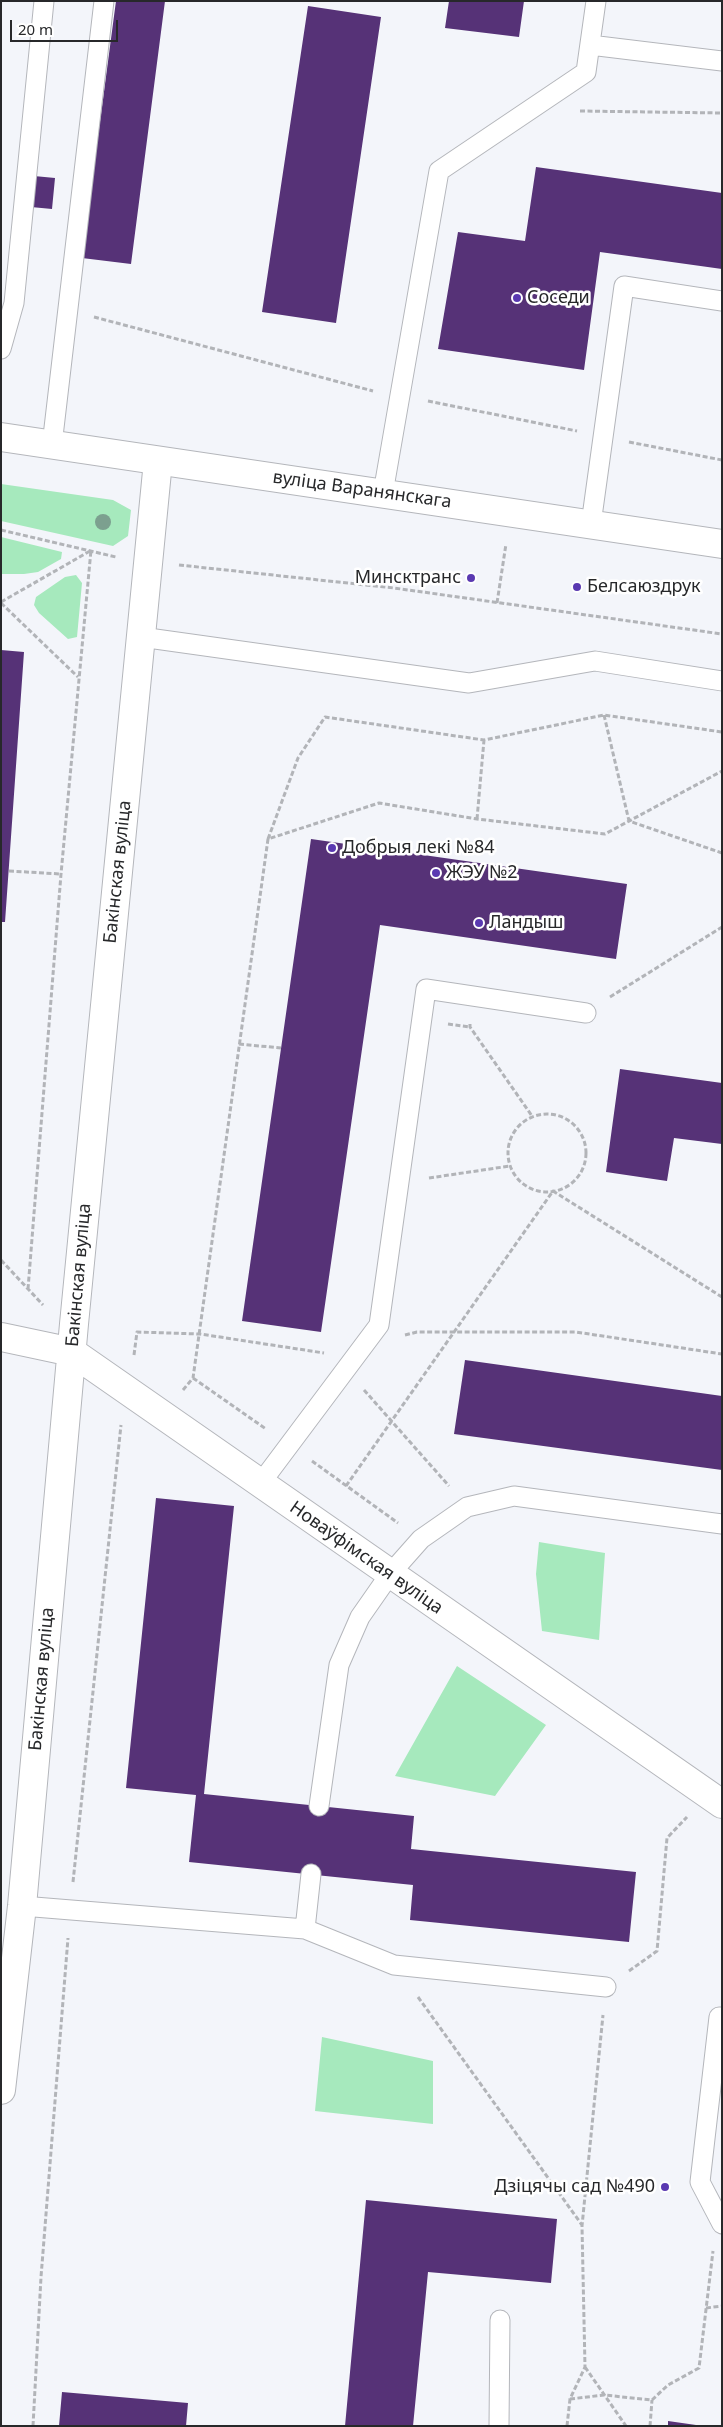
<!DOCTYPE html>
<meta charset="utf-8">
<style>
body{margin:0}
#map{position:relative;width:723px;height:2427px;overflow:hidden;background:#f3f5fa;font-family:"Noto Sans",sans-serif}
canvas{display:block}
.frame{position:absolute;inset:0;border:2px solid #27282a;pointer-events:none}
.scale{position:absolute;left:10px;top:20px;width:108px;height:22px;box-sizing:border-box;border:2px solid #27282a;border-top:0;padding-left:6px;font-size:15px;line-height:18px;white-space:nowrap;color:#27282a;-webkit-text-stroke:4px #fff;paint-order:stroke}
</style>
<div id="map">
<canvas width="723" height="2427"></canvas>
<div class="frame"></div>
<div class="scale">20 m</div>
</div>
<script>
const g = document.querySelector('canvas').getContext('2d');
g.lineJoin = 'round';
function paint(path, color) {
  g.fillStyle = color;
  g.fill(path, 'evenodd');
}
function toPath(rows) {
  const path = new Path2D();
  for (const r of rows) {
    if (r.length === 3) {
      path.moveTo(r[0] + r[2], r[1]);
      path.arc(r[0], r[1], r[2], 0, 2 * Math.PI);
      continue;
    }
    path.moveTo(r[0], r[1]);
    for (let i = 2; i < r.length; i += 2) path.lineTo(r[i], r[i + 1]);
  }
  return path;
}
function trace(path, color, width, dash) {
  g.strokeStyle = color;
  g.lineWidth = width;
  g.lineCap = dash ? 'butt' : 'round';
  g.setLineDash(dash || []);
  g.stroke(path);
}
function label(font, color, halo, rows, align = 'center') {
  g.font = font + ' "Noto Sans",sans-serif';
  g.lineWidth = 5;
  g.setLineDash([]);
  g.textBaseline = 'middle';
  g.strokeStyle = halo;
  g.fillStyle = color;
  for (const [text, x, y, turn = 0] of rows) {
    g.save();
    g.translate(x, y);
    g.rotate((+turn || 0) * Math.PI / 180);
    g.textAlign = isNaN(turn) ? turn : align;
    if (halo) g.strokeText(text, 0, 0);
    g.fillText(text, 0, 0);
    g.restore();
  }
}
paint(toPath([
 [1,484,113,500,131,510,128,536,113,546,1,521],
 [1,537,62,552,61,559,38,572,24,574,1,574],
 [76,575,82,583,77,637,68,639,39,613,34,605,36,597,65,577],
 [539,1542,605,1553,599,1640,542,1631,536,1574],
 [457,1666,546,1725,495,1796,395,1776],
 [322,2037,433,2061,433,2124,315,2111]
]), '#a6e9bd');
paint(toPath([
 [116,1,165,1,131,264,82,258],
 [449,1,524,1,519,37,445,28],
 [308,6,381,17,336,323,262,312],
 [536,167,722,193,722,269,600,252,584,370,438,349,458,232,525,241],
 [34,176,55,178,52,209,31,207],
 [1,650,24,652,5,922,1,922],
 [311,839,627,884,616,959,380,925,321,1332,242,1321],
 [620,1069,722,1083,722,1144,674,1138,667,1181,606,1172],
 [465,1360,722,1396,722,1470,454,1434],
 [156,1498,234,1506,204,1794,414,1816,411,1849,636,1872,629,1942,410,1920,413,1885,189,1862,196,1795,126,1788],
 [366,2200,557,2219,551,2283,428,2272,413,2426,345,2426],
 [62,2392,188,2403,186,2426,59,2426],
 [668,2421,696,2425,696,2426,668,2426]
]), '#563277');
const service = toPath([
 [590,45,722,61],
 [1,349,14,303,44,1],
 [52,445,104,1],
 [383,493,439,171,586,72,596,1],
 [591,524,624,286,722,301],
 [141,637,469,683,595,661,722,681],
 [260,1484,379,1325,426,989,586,1013],
 [319,1806,339,1665,360,1617,390,1574,421,1539,467,1507,514,1496,722,1524],
 [22,1906,305,1929,394,1965,606,1987],
 [305,1929,311,1874],
 [722,2017,719,2017,700,2182,722,2224],
 [499,2426,500,2320]
]);
const minor = toPath([
 [1,1337,72,1352,722,1804],
 [1,2090,22,1906,74,1324,158,461]
]);
const secondary = toPath([
 [1,437,722,544]
]);
trace(service, '#b4b6bb', 21);
trace(minor, '#b4b6bb', 30);
trace(secondary, '#b4b6bb', 30);
trace(toPath([
 [580,111,722,113],
 [94,317,373,391],
 [428,401,577,431],
 [629,442,722,460],
 [1,530,116,557],
 [179,565,394,588,722,634],
 [1,602,90,551],
 [1,603,78,677],
 [497,603,506,544],
 [604,715,629,821,722,853],
 [477,819,484,740],
 [268,839,298,758,325,717,484,740,604,715,722,732],
 [9,871,61,874],
 [610,997,722,927],
 [448,1024,470,1027],
 [470,1024,470,1027,532,1116],
 [239,1044,281,1048],
 [547,1153,39],
 [429,1178,510,1166],
 [1,1260,43,1305],
 [28,1289,61,874,91,550],
 [405,1335,417,1332,576,1332,722,1354],
 [134,1355,137,1332,200,1334,324,1353],
 [193,1378,266,1429],
 [183,1390,193,1378,268,839,379,803,477,819,605,834,722,771],
 [364,1390,449,1486],
 [312,1461,398,1523],
 [346,1486,553,1191,722,1297],
 [73,1882,121,1425],
 [629,1971,657,1951,667,1838,687,1817],
 [418,1997,582,2225],
 [706,2308,722,2306],
 [585,2367,626,2426],
 [570,2399,604,2395,652,2400,668,2385,699,2368,713,2251],
 [33,2426,41,2277,68,1938],
 [567,2426,570,2399,585,2367,582,2226,603,2015],
 [650,2426,652,2400]
]), '#b2b4b8', 3, [5, 2.5]);
trace(service, '#fff', 19);
trace(minor, '#fff', 28);
trace(secondary, '#fff', 28);
g.fillStyle = '#7ca08f';
for (const [x, y] of [
 [103,522]
]) {
  g.beginPath();
  g.arc(x, y, 8, 0, 2 * Math.PI);
  g.fill();
}
for (const [x, y, r, color] of [
 [517,298,5,"#5a39b1"],
 [471,578,5,"#5a39b1"],
 [577,587,5,"#5a39b1"],
 [332,848,5,"#5a39b1"],
 [436,873,5,"#5a39b1"],
 [479,923,5,"#5a39b1"],
 [665,2187,5,"#5a39b1"]
]) {
  const dot = new Path2D();
  dot.arc(x, y, r, 0, 2 * Math.PI);
  g.fillStyle = color;
  g.fill(dot);
  trace(dot, '#fff', 2);
}
label('18px', '#27282a', '#fff', [
 ["Соседи",527,298],
 ["Минсктранс",461,578,"right"],
 ["Белсаюздрук",587,587],
 ["Добрыя лекі №84",342,848],
 ["ЖЭУ №2",446,873],
 ["Ландыш",489,923],
 ["Дзіцячы сад №490",655,2187,"right"]
], 'left');
label('18px', '#27282a', '#fff', [
 ["вуліца Варанянскага",362,490,8],
 ["Бакінская вуліца",118,872,-84],
 ["Бакінская вуліца",79,1275,-85],
 ["Новаўфімская вуліца",366,1558,35],
 ["Бакінская вуліца",42,1679,-85]
]);
</script>
